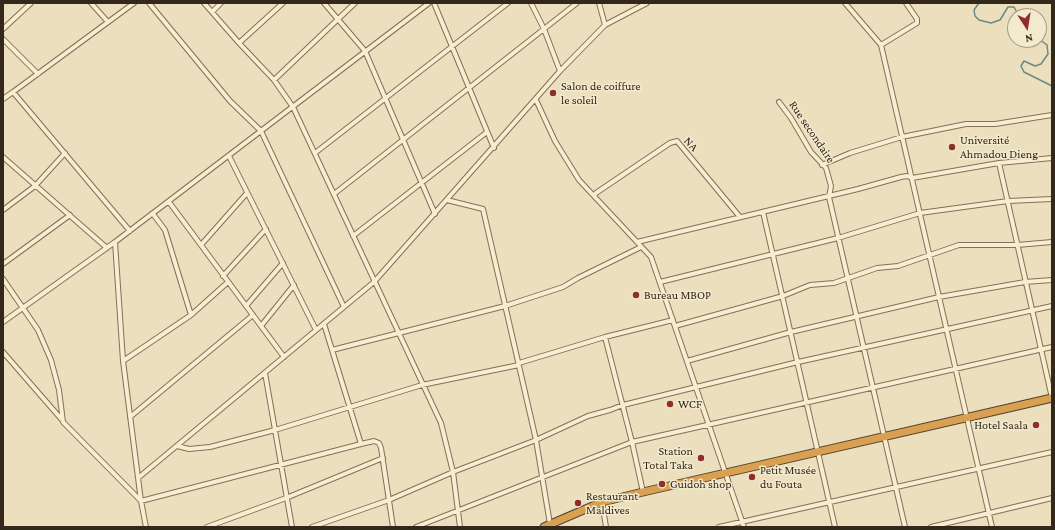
<!DOCTYPE html>
<meta charset="utf-8">
<style>
body{margin:0}
#map{position:relative;width:1055px;height:530px;overflow:hidden;background:#ebdfbe;font-family:"Crimson Pro",serif}
canvas{display:block}
.frame{position:absolute;inset:0;border:4px solid #33281c;pointer-events:none}
.north{position:absolute;left:1007px;top:8px;width:40px;height:40px;box-sizing:border-box;background:#f3e9cd;border:1px solid #a69c86;border-radius:50%;rotate:168deg;font-size:11px;font-weight:700;line-height:16px;text-align:center;color:#33281c}
.north::after{content:'';display:block;margin:auto;width:14px;height:18px;background:#8f2d2b;clip-path:polygon(50% 0,100% 100%,50% 72%,0 100%)}
</style>
<div id="map">
<canvas width="1055" height="530"></canvas>
<div class="frame"></div>
<div class="north">N</div>
</div>
<script>
const g = document.querySelector('canvas').getContext('2d');
g.lineJoin = 'round';
function toPath(rows) {
  const path = new Path2D();
  for (const r of rows) {
    path.moveTo(r[0], r[1]);
    for (let i = 2; i < r.length; i += 2) path.lineTo(r[i], r[i + 1]);
  }
  return path;
}
function trace(path, color, width, dash) {
  g.strokeStyle = color;
  g.lineWidth = width;
  g.lineCap = dash ? 'butt' : 'round';
  g.setLineDash(dash || []);
  g.stroke(path);
}
function label(font, color, halo, rows, align = 'center') {
  g.font = font + ' "Crimson Pro",serif';
  g.lineWidth = 3;
  g.setLineDash([]);
  g.textBaseline = 'middle';
  g.strokeStyle = halo;
  g.fillStyle = color;
  for (const [text, x, y, turn = 0] of rows) {
    g.save();
    g.translate(x, y);
    g.rotate((+turn || 0) * Math.PI / 180);
    g.textAlign = isNaN(turn) ? turn : align;
    if (halo) g.strokeText(text, 0, 0);
    g.fillText(text, 0, 0);
    g.restore();
  }
}
trace(toPath([
 [979,3,974,10,975,16,979,20,991,23,1000,20,1008,7,1014,7,1019,16],
 [1039,39,1047,45,1048,54,1041,64,1035,66,1024,61,1021,66,1024,72,1052,86]
]), '#6a8a83', 1.5);
const street = toPath([
 [91,3,108,22],
 [149,3,230,101,261,131,344,307],
 [204,3,239,43,274,80,293,107,441,423,453,472,460,527],
 [324,3,365,51,435,214],
 [434,3,494,148],
 [531,3,544,29,560,71],
 [599,3,605,25],
 [845,3,881,45,992,527],
 [212,12,221,3],
 [3,29,31,3],
 [3,39,38,74],
 [239,43,283,3],
 [881,45,917,23,917,19,906,3],
 [274,80,355,3],
 [13,92,134,3],
 [3,99,13,92,130,231],
 [536,100,555,141,579,180,651,257,744,527],
 [779,102,791,118,811,152,826,168,831,186,829,197,905,527],
 [315,153,508,3],
 [229,156,316,330],
 [3,157,107,248],
 [999,163,1052,398],
 [822,165,850,153,902,137,966,124,995,124,1052,115],
 [334,194,577,3],
 [594,196,596,193,670,143,677,141,740,217],
 [447,200,483,209,536,440,550,524],
 [169,202,284,357],
 [3,210,35,186,65,153],
 [763,212,835,527],
 [153,214,165,230,191,315],
 [353,236,487,132],
 [115,242,123,361,141,501,146,527],
 [637,242,858,189,901,177,907,176,912,178,999,163,1052,158],
 [201,245,247,193],
 [3,264,70,215],
 [223,276,266,229],
 [3,279,38,330,51,360,59,390,63,422,141,501,361,444],
 [660,282,838,238,920,213,1008,201,1052,199],
 [246,306,283,263],
 [3,322,115,242,429,3],
 [324,324,361,444,374,441,379,443,381,448,393,527],
 [261,326,294,285],
 [675,326,783,296,810,285,834,283,877,268,898,266,959,245,1017,245,1052,242],
 [605,337,632,442,643,492],
 [332,350,505,306,563,287,578,278,641,247],
 [3,352,63,421],
 [123,361,191,315,228,282],
 [687,361,791,332,939,297,1025,282,1052,280],
 [519,363,605,337,673,320],
 [265,373,292,527],
 [130,417,253,315],
 [177,446,189,449,210,447,275,430,422,385,519,365],
 [138,478,374,282,560,71,605,25,647,3],
 [602,502,606,527],
 [207,527,286,498,383,458],
 [312,527,389,500,453,472,536,440,588,416,610,410,623,405,798,362,1052,306],
 [416,527,632,442,1052,347],
 [719,527,1052,452],
 [931,527,1052,498]
]);
const highway = toPath([
 [544,527,602,502,643,492,1052,398]
]);
trace(street, '#837058', 6);
trace(highway, '#503e2c', 9);
trace(street, '#f7edd1', 4);
trace(highway, '#d8a151', 7);
for (const [x, y, r, color] of [
 [553,93,4,"#8f2d2b"],
 [952,147,4,"#8f2d2b"],
 [636,295,4,"#8f2d2b"],
 [670,404,4,"#8f2d2b"],
 [1036,425,4,"#8f2d2b"],
 [701,458,4,"#8f2d2b"],
 [752,477,4,"#8f2d2b"],
 [662,484,4,"#8f2d2b"],
 [578,503,4,"#8f2d2b"]
]) {
  const dot = new Path2D();
  dot.arc(x, y, r, 0, 2 * Math.PI);
  g.fillStyle = color;
  g.fill(dot);
  trace(dot, '#f3e9cd', 1.5);
}
label('12px', '#33281c', '#f3e9cd', [
 ["Salon de coiffure",561,86],
 ["le soleil",561,100],
 ["Université",960,140],
 ["Ahmadou Dieng",960,154],
 ["Bureau MBOP",644,295],
 ["WCF",678,404],
 ["Hotel Saala",1028,425,"right"],
 ["Station",693,451,"right"],
 ["Total Taka",693,465,"right"],
 ["Petit Musée",760,470],
 ["du Fouta",760,484],
 ["Guidoh shop",670,484],
 ["Restaurant",586,496],
 ["Maldives",586,510]
], 'left');
label('12px', '#33281c', '#f3e9cd', [
 ["Rue secondaire",812,132,56],
 ["NA",691,144,47]
]);
</script>
